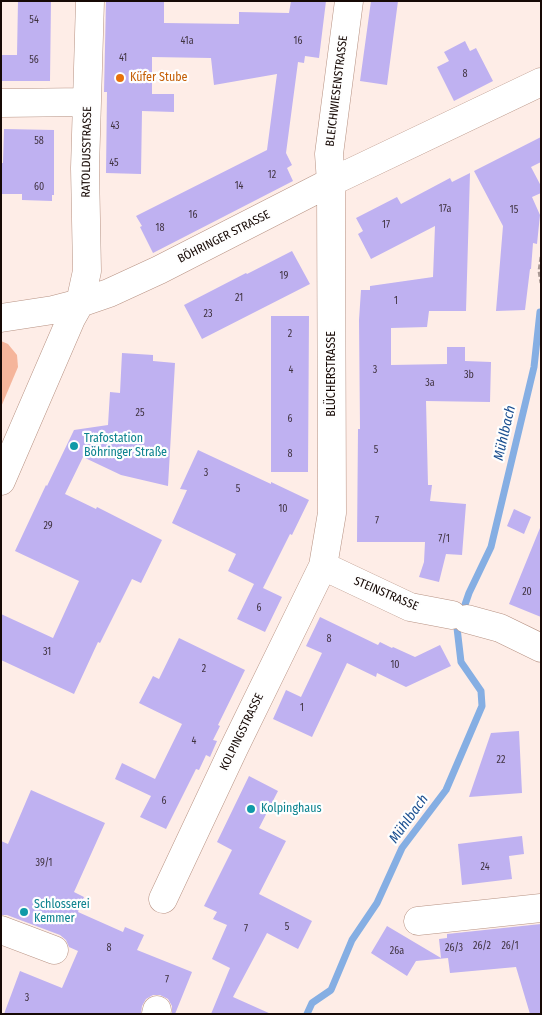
<!DOCTYPE html>
<meta charset="utf-8">
<style>
body{margin:0}
#map{position:relative;width:542px;height:1015px;overflow:hidden;background:#feede7;font-family:"Fira Sans Condensed",sans-serif}
canvas{display:block}
.frame{position:absolute;inset:0;border:2px solid #160905;pointer-events:none}
</style>
<div id="map">
<canvas width="542" height="1015"></canvas>
<div class="frame"></div>
</div>
<script>
const g = document.querySelector('canvas').getContext('2d');
g.lineJoin = 'round';
function paint(path, color) {
  g.fillStyle = color;
  g.fill(path, 'evenodd');
}
function toPath(rows) {
  const path = new Path2D();
  for (const r of rows) {
    path.moveTo(r[0], r[1]);
    for (let i = 2; i < r.length; i += 2) path.lineTo(r[i], r[i + 1]);
  }
  return path;
}
function trace(path, color, width, dash) {
  g.strokeStyle = color;
  g.lineWidth = width;
  g.lineCap = dash ? 'butt' : 'round';
  g.setLineDash(dash || []);
  g.stroke(path);
}
function label(font, color, halo, rows, align = 'center') {
  g.font = font + ' "Fira Sans Condensed",sans-serif';
  g.lineWidth = 4.5;
  g.setLineDash([]);
  g.textBaseline = 'middle';
  g.strokeStyle = halo;
  g.fillStyle = color;
  for (const [text, x, y, turn = 0] of rows) {
    g.save();
    g.translate(x, y);
    g.rotate((+turn || 0) * Math.PI / 180);
    g.textAlign = isNaN(turn) ? turn : align;
    if (halo) g.strokeText(text, 0, 0);
    g.fillText(text, 0, 0);
    g.restore();
  }
}
paint(toPath([
 [1,341,8,344,17,355,18,367,1,407]
]), '#f5b59b');
trace(toPath([
 [307,1014,312,1003,331,990,352,940,377,903,402,848,446,790,482,706,481,691,461,662,457,628,469,593,491,547,534,367,540,312]
]), '#85aee3', 7);
paint(toPath([
 [18,1,51,1,50,81,1,81,1,55,17,55],
 [106,1,164,1,164,23,239,24,239,12,289,13,291,1,326,1,319,58,305,56,304,63,298,62,286,153,292,165,287,168,293,181,153,253,140,227,142,226,136,216,267,150,277,74,214,85,211,58,152,57,152,94,174,94,174,112,142,111,141,174,106,173,107,92,104,92],
 [371,1,398,1,387,85,360,81],
 [465,41,470,51,476,48,493,81,454,101,437,67,449,61,444,52],
 [4,129,54,130,54,195,52,195,52,201,22,200,22,194,1,194,1,163,3,163],
 [541,137,541,162,531,167,541,186,541,193,532,197,540,215,537,244,533,243,531,269,530,269,525,310,496,311,503,226,474,171],
 [470,173,466,311,429,311,427,327,391,328,391,365,447,364,447,347,465,347,465,361,491,362,490,402,426,401,428,485,432,485,430,501,466,504,462,555,446,554,439,582,419,577,424,562,425,542,357,542,358,429,360,429,359,320,361,290,370,290,370,286,433,277,435,226,371,259,358,234,363,231,356,218,397,197,401,204,450,178,452,182],
 [292,251,310,284,202,339,184,305,246,273,247,274],
 [271,316,309,316,308,472,271,472],
 [122,353,153,355,153,361,175,363,168,486,121,475,83,457,65,494,96,509,97,507,162,540,141,583,132,579,100,643,98,642,74,694,1,660,1,614,53,638,79,581,15,551,46,485,47,486,74,430,108,425,110,392,120,393],
 [198,450,271,484,271,482,309,500,292,535,290,534,263,588,282,597,265,632,237,619,254,584,228,571,236,554,172,523,187,490,180,489],
 [514,509,531,517,524,534,507,526],
 [540,528,541,528,541,617,509,604],
 [320,617,378,645,380,642,392,648,393,647,415,657,440,645,451,666,406,687,377,673,376,677,347,663,312,737,273,719,286,690,301,697,322,653,306,646],
 [179,638,245,670,218,725,220,726,213,740,217,741,210,757,206,755,199,770,196,769,166,829,140,817,151,796,115,779,122,763,155,779,182,724,139,703,153,676,159,679],
 [519,731,522,793,469,797,491,733],
 [249,776,278,791,259,828,286,841,259,894,312,921,298,949,267,933,233,997,271,1014,211,1014,230,968,212,959,227,925,213,919,217,912,204,906,232,850,217,842],
 [31,790,105,823,74,892,84,897,78,912,123,932,125,927,144,935,137,950,192,972,175,1014,172,1014,172,1006,168,999,160,995,153,995,146,999,142,1006,141,1014,4,1014,20,971,62,988,78,951,69,947,66,940,60,935,7,915,1,915,1,841,8,844],
 [522,836,524,854,509,856,512,879,462,885,458,844],
 [541,924,541,1014,530,1014,516,967,450,973,448,958,416,961,407,976,371,953,387,926,441,958,439,939,447,938,447,934]
]), '#bfb1f1');
const minor = toPath([
 [1,103,87,102],
 [1,318,53,310,80,303,109,293,159,270,331,182,541,82],
 [1,481,71,319,80,303,87,271,85,168,90,1],
 [323,566,410,607,452,615],
 [467,619,500,628,541,648],
 [163,899,234,748,323,566,332,513,331,182,329,154,349,1],
 [418,921,541,908],
 [1,930,54,950],
 [156,1014,157,1010]
]);
trace(minor, '#b79283', 29);
trace(toPath([
 [541,257,539,271,541,283]
]), '#a89893', 3, [5, 2.5]);
trace(minor, '#fff', 28);
for (const [x, y, r, color] of [
 [120,78,5,"#e8710a"],
 [74,446,5,"#0f9aa8"],
 [251,809,5,"#0f9aa8"],
 [24,912,5,"#0f9aa8"]
]) {
  const dot = new Path2D();
  dot.arc(x, y, r, 0, 2 * Math.PI);
  g.fillStyle = color;
  g.fill(dot);
  trace(dot, '#fefefe', 2);
}
label('10px', '#403340', null, [
 ["54",34,20],
 ["41a",187,41],
 ["16",298,41],
 ["41",123,58],
 ["56",34,60],
 ["8",465,74],
 ["43",115,126],
 ["58",39,141],
 ["45",114,163],
 ["12",272,175],
 ["14",239,186],
 ["60",39,187],
 ["17a",445,209],
 ["15",514,210],
 ["16",193,215],
 ["17",386,225],
 ["18",160,228],
 ["19",284,276],
 ["21",239,298],
 ["1",396,301],
 ["23",208,314],
 ["2",290,334],
 ["4",291,370],
 ["3",375,370],
 ["3b",469,375],
 ["3a",430,383],
 ["25",140,413],
 ["6",290,419],
 ["5",376,450],
 ["8",290,454],
 ["3",206,473],
 ["5",238,489],
 ["10",283,509],
 ["7",377,521],
 ["29",48,526],
 ["7/1",444,539],
 ["20",527,592],
 ["6",259,608],
 ["8",329,639],
 ["31",47,652],
 ["10",395,665],
 ["2",204,669],
 ["1",302,708],
 ["4",194,741],
 ["22",501,760],
 ["6",164,801],
 ["39/1",44,863],
 ["24",485,867],
 ["5",287,927],
 ["7",246,929],
 ["26/2",482,946],
 ["26/1",510,946],
 ["8",109,948],
 ["26/3",454,948],
 ["26a",397,951],
 ["7",167,980],
 ["3",27,998]
]);
label('12px', '#c56008', '#fefefe', [
 ["Küfer Stube",130,78]
], 'left');
label('12px', '#160905', '#fefefe', [
 ["BLEICHWIESENSTRASSE",337,91,-83],
 ["RATOLDUSSTRASSE",87,152,-89],
 ["BÖHRINGER STRASSE",224,237,-27],
 ["BLÜCHERSTRASSE",332,374,-90],
 ["STEINSTRASSE",386,594,23],
 ["KOLPINGSTRASSE",242,732,-64]
]);
label('12px', '#0d838f', '#fefefe', [
 ["Trafostation",84,439],
 ["Böhringer Straße",84,453],
 ["Kolpinghaus",261,809],
 ["Schlosserei",34,905],
 ["Kemmer",34,919]
], 'left');
label('italic 14px', '#1b4f90', '#fefefe', [
 ["Mühlbach",505,433,-77],
 ["Mühlbach",409,819,-54]
]);
</script>
